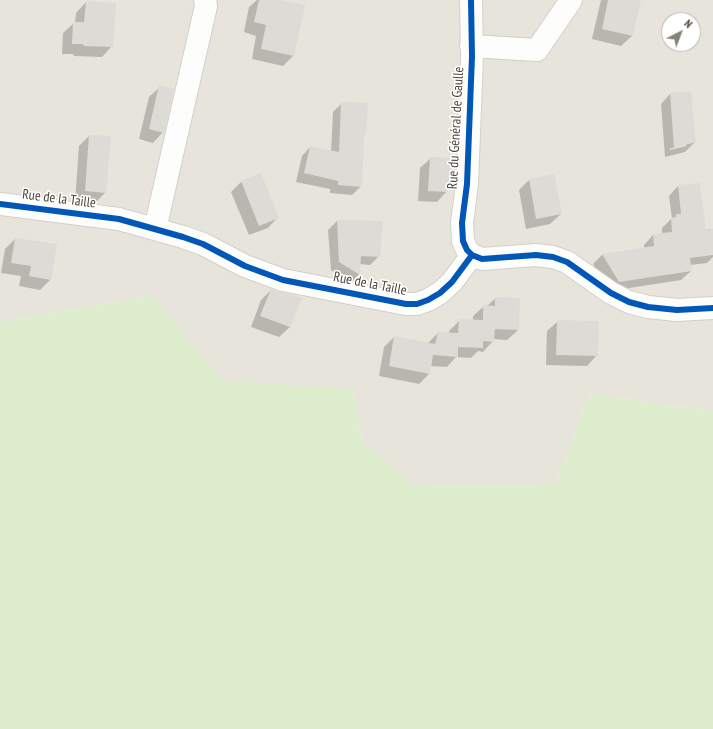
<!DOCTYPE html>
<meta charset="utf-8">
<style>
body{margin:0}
#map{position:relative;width:713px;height:729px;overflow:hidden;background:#f3f2ed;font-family:"PT Sans Narrow",sans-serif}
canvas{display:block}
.north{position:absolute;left:661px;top:12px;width:40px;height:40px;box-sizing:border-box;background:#fff;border:1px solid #b7b5af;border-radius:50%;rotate:42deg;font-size:11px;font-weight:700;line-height:16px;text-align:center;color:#4a4538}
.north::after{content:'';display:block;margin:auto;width:14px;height:18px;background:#858277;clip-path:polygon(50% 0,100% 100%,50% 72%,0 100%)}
</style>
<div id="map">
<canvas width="713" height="729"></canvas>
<div class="north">N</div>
</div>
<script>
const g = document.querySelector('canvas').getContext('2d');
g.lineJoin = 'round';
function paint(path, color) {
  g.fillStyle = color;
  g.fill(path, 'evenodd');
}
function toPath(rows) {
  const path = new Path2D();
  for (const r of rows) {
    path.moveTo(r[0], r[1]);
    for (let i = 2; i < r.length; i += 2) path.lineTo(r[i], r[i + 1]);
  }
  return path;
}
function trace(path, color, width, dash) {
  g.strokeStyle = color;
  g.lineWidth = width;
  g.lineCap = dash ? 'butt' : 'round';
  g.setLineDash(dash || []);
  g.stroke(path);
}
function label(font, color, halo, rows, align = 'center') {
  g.font = font + ' "PT Sans Narrow",sans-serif';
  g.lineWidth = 3;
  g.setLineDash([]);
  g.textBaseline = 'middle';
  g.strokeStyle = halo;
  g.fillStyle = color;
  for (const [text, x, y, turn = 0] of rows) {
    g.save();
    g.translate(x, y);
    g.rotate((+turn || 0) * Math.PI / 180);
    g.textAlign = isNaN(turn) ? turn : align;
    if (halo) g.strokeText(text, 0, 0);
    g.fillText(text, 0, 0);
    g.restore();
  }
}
paint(toPath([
 [0,0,713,0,713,411,590,393,555,484,415,485,362,442,354,388,223,382,152,295,0,322],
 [669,20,693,20,693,44,669,44]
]), '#e7e4db');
paint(toPath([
 [152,295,223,381,354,388,362,442,415,485,555,484,590,393,713,411,713,729,0,729,0,322]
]), '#deedce');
paint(toPath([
 [257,0,276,0,293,56,283,66,252,59,256,36,244,32,249,7],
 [601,0,640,0,632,36,621,46,592,39],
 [86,2,112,46,102,57,74,56,73,54,62,54,63,33,74,23,75,23,76,13],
 [160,87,163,132,153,143,139,139,149,97],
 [670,94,695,142,685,152,665,157,661,104],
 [686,144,686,146,670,150,669,149],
 [342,103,365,133,363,136,361,186,352,195,330,193,330,189,296,182,302,156,310,147,331,152,333,112],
 [89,136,105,193,95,203,75,201,79,146],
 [431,158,447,191,437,202,418,201,420,168],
 [529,180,561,214,550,224,526,229,519,190],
 [242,181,278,217,268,228,249,235,231,192],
 [678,186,705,230,713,229,713,257,707,263,690,265,691,271,681,280,610,291,593,264,602,255,644,248,644,245,653,235,662,234,662,228,672,218,669,196],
 [337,221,382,222,379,256,370,265,359,264,359,274,351,283,331,270,328,230],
 [15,239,50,280,40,290,19,286,21,276,1,273,5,249],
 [271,290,290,327,279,337,251,327,261,300],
 [496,298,518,330,507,340,494,339,493,341,483,352,478,351,471,358,456,357,447,367,430,366,429,374,419,384,379,376,384,347,394,337,428,343,438,333,449,333,449,331,460,320,473,321,473,316,484,306,487,306],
 [558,321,597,355,587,366,546,365,547,331]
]), '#0003');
paint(toPath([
 [259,0,281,0,305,5,294,56,261,49,266,25,254,22],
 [608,0,641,0,633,36,602,29],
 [86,1,116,3,113,47,84,46,83,44,72,44,73,22,84,22],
 [159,85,174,89,164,133,149,129],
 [691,91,696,142,674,148,670,93],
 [341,102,368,103,366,134,364,134,362,187,338,185,338,181,304,173,310,146,339,152],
 [89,135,111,136,106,193,85,191],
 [430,157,451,158,448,192,428,191],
 [261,173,279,218,259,226,241,181],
 [554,174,562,214,536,219,529,179],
 [700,183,706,230,713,229,713,255,690,258,692,271,619,282,602,254,654,246,653,234,672,232,671,218,676,217,676,214,681,214,678,185],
 [337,220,383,221,380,257,361,256,360,275,339,262],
 [15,238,57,244,51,280,29,276,31,266,11,263],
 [271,289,302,298,290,327,260,316],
 [495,297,520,298,519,330,495,329,494,342,483,341,483,348,458,347,458,357,433,355,430,374,389,366,394,336,435,344,438,332,458,333,459,319,483,320,483,305,495,306],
 [557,320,599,321,598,356,556,355]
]), '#dddbd5');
const minor = toPath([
 [471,0,472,56,467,184,462,223,463,241,467,250,472,255,482,259,536,255,553,257,567,262,611,293,629,302,648,307,677,310,713,308],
 [471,46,537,50,571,0],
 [0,204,119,219,183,237,203,244,245,266,283,280,406,304,417,304,428,300,440,293,452,282,472,255],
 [155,229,206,6,205,0]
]);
trace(minor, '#d1d0cb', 24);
trace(minor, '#fdfdfc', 22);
trace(toPath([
 [471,0,472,56,467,184,462,223,463,241,467,250,472,255,482,259,536,255,553,257,567,262,611,293,629,302,648,307,677,310,713,308],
 [0,204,119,219,183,237,203,244,245,266,283,280,406,304,417,304,428,300,440,293,452,282,472,255]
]), '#0057b8', 6);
label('14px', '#4a4538', '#fff', [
 ["Rue du Général de Gaulle",456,128,-87],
 ["Rue de la Taille",59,199,7],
 ["Rue de la Taille",370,284,11]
]);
</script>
